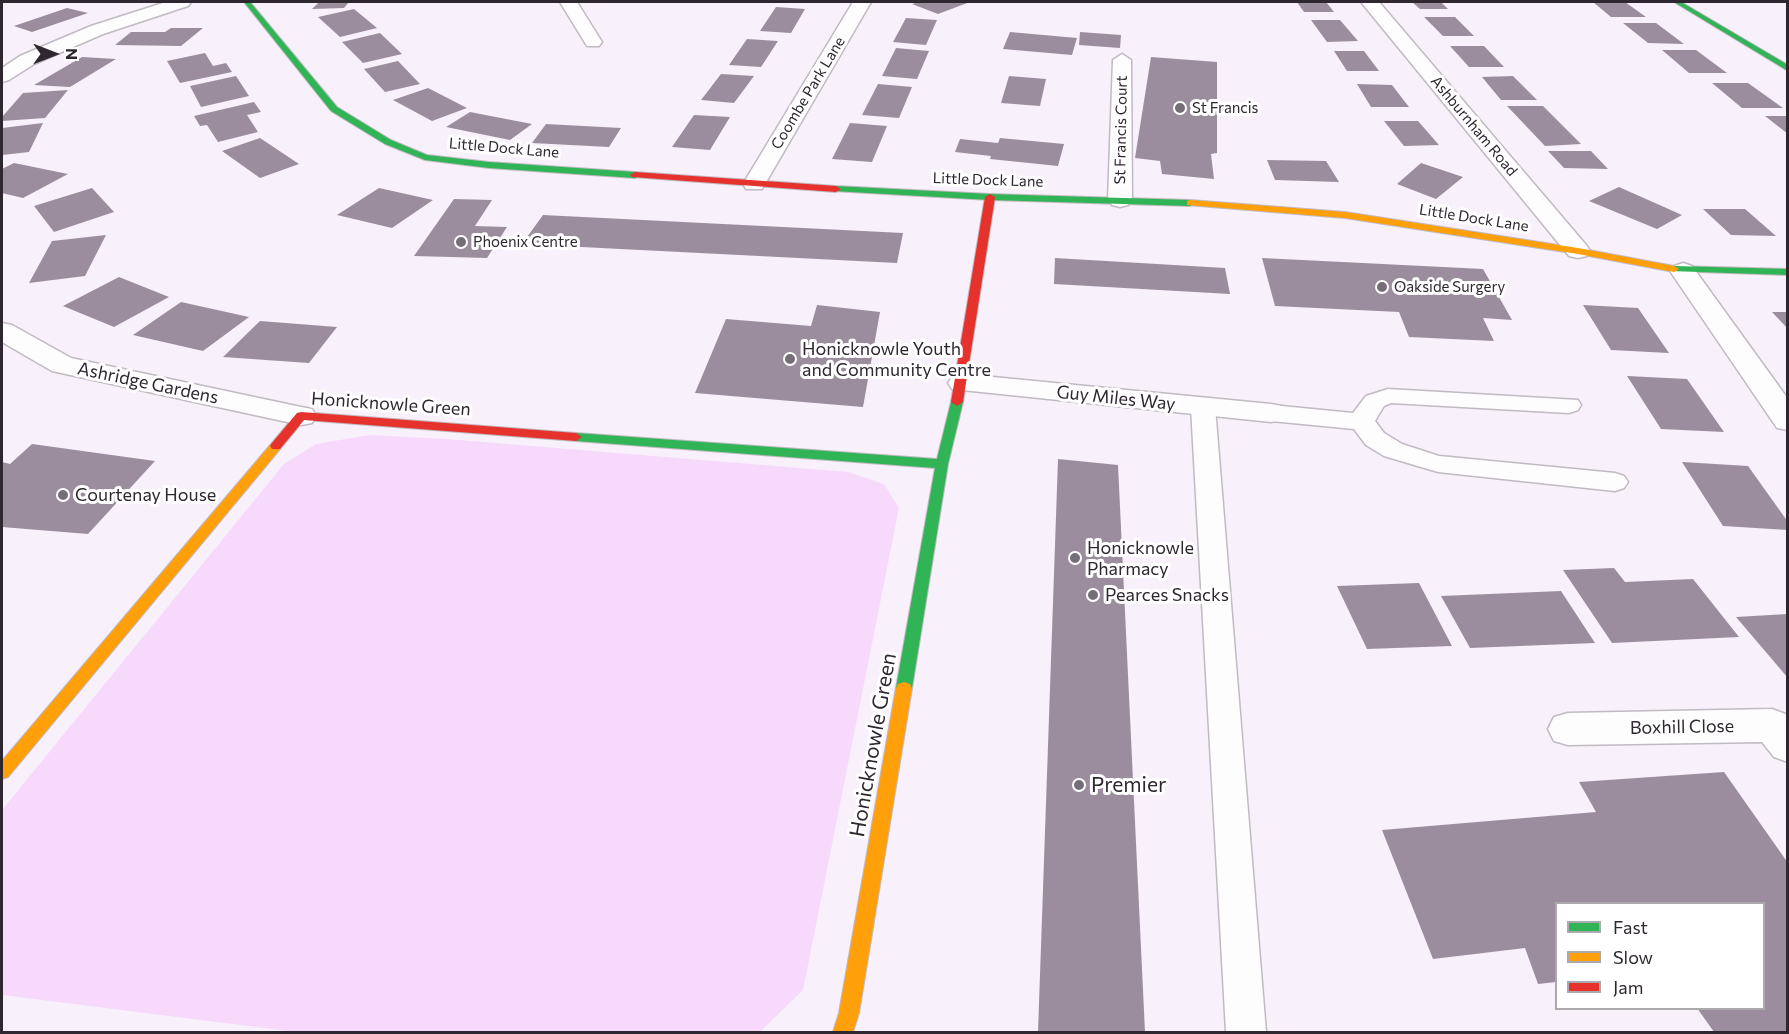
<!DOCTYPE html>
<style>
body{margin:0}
#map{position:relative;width:1789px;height:1034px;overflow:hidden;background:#f8f0fa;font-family:Commissioner,sans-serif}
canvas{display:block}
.frame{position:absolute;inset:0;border:3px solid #2f2730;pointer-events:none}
.legend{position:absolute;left:1555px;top:902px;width:210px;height:108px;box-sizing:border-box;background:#fff;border:2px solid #aca9ac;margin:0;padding:8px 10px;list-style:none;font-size:18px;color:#2f2730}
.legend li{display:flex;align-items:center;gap:12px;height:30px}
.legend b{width:30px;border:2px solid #aca9ac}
.north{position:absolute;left:24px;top:24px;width:60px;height:60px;-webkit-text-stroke:4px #fff;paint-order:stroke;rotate:90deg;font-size:16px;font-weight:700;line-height:24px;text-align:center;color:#2f2730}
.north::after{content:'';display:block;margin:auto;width:21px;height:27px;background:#2f2730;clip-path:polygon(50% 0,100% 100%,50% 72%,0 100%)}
</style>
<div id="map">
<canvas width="1789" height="1034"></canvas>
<div class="frame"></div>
<ul class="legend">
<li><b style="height:8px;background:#30b455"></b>Fast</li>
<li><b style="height:8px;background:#ff9f0a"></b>Slow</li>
<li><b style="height:8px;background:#e5322d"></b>Jam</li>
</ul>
<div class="north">N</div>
</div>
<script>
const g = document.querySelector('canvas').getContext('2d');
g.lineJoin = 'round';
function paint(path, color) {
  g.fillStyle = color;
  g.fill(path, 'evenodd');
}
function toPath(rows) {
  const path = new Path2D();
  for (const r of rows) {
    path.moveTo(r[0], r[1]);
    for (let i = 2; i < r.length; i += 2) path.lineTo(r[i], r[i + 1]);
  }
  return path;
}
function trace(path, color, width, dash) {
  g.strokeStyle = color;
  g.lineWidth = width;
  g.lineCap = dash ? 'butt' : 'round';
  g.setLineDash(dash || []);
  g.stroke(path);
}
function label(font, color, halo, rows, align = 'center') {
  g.font = font + ' Commissioner,sans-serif';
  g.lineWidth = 6;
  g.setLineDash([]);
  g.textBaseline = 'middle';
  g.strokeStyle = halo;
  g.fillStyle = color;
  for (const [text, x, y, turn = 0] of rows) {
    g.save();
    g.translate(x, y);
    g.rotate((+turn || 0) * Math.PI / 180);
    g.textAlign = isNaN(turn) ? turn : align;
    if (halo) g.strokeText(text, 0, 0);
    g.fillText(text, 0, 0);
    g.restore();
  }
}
paint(toPath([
 [370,435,447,439,848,472,884,484,899,508,803,990,760,1032,296,1032,2,995,2,810,284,464,316,444]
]), '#f7dafb');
paint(toPath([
 [319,2,349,2,344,8,312,9],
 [919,2,970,2,938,14,912,4],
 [1297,2,1326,2,1334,12,1304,12],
 [1412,2,1441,2,1448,9,1420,9],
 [1593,2,1625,2,1646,17,1611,17],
 [776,7,805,9,791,33,760,31],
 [67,8,88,13,32,32,14,26],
 [354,9,377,28,340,37,318,17],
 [1424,17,1455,17,1474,36,1443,36],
 [906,18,937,20,926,45,893,42],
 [1311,20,1340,20,1358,41,1327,42],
 [1623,23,1656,23,1684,44,1648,43],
 [171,28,203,28,181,46,115,45,131,32,165,32],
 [1010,32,1077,38,1072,55,1003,49],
 [1080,32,1121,35,1120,48,1079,45],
 [380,33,402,54,363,63,342,42],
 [747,39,778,41,761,67,729,65],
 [1450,46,1484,46,1504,67,1469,67],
 [896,48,929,51,917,79,882,76],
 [1662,50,1696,50,1727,73,1689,73],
 [1334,51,1364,51,1379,71,1347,71],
 [205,53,213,66,226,63,232,72,180,83,167,61],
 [82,57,116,59,70,87,34,85],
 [1151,57,1217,62,1217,153,1211,154,1214,179,1162,174,1160,161,1135,158],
 [398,61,420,84,385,92,364,69],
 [721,74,754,76,734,103,701,100],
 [236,76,249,96,201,107,190,86],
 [1009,76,1046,79,1040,106,1001,103],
 [1513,76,1537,100,1501,100,1482,77],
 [1712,83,1748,83,1783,108,1742,108],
 [878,84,912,87,899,118,862,115],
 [1357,84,1392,85,1409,107,1371,107],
 [428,88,467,108,432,121,393,100],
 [68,90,45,118,2,121,2,117,23,93],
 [254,102,261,112,247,115,258,132,218,142,207,125,200,126,194,116],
 [1507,106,1543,106,1581,144,1545,146],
 [470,112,532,124,510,140,446,127],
 [694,115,730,117,710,150,672,147],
 [1765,116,1788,116,1788,134],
 [1384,121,1418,121,1439,145,1404,146],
 [43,123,29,152,2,155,2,128],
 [850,123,887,126,872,162,832,159],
 [546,124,621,128,609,147,532,143],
 [260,138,299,164,260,178,222,151],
 [1000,138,1064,144,1058,166,990,159,991,156,955,152,960,139,998,143],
 [1548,151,1591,151,1608,169,1564,168],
 [1267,160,1326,161,1339,182,1275,180],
 [14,163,68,174,23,198,2,193,2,169],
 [1421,163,1463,177,1436,199,1397,184],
 [1619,187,1682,215,1657,229,1589,201],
 [92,188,114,212,54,232,34,206],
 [379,188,433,200,392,228,337,215],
 [454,199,492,200,475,226,507,227,487,258,414,256],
 [1703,209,1745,209,1776,236,1731,235],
 [543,215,903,233,897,263,522,244],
 [106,235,85,276,29,283,52,241],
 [1055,258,1225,268,1230,294,1054,284],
 [1262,258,1483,269,1512,320,1483,318,1494,341,1409,337,1399,312,1275,306],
 [119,277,169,297,114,327,63,306],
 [181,302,249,317,203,351,133,335],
 [817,305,880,312,863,407,695,393,726,319,811,326],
 [1583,305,1638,308,1669,353,1611,350],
 [1772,312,1788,312,1788,329],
 [260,321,337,327,309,363,223,357],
 [1627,376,1687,379,1724,432,1661,429],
 [32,444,155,461,88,534,2,527,2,462,10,464],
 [1058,459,1118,465,1145,1032,1038,1032],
 [1682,462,1748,466,1788,522,1788,530,1723,526],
 [1614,568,1625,582,1693,579,1739,637,1612,643,1563,570],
 [1419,583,1452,646,1367,649,1337,586],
 [1561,591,1595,643,1470,648,1441,596],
 [1788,614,1788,678,1736,617],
 [1724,772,1788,863,1788,1032,1714,1032,1697,1008,1764,1008,1764,904,1556,904,1556,982,1538,984,1525,948,1433,959,1382,830,1596,812,1579,782]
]), '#9c8d9e');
const lane = toPath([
 [1388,389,1578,400,1581,405,1578,410,1569,413,1391,403,1384,406,1375,421,1384,433,1402,444,1439,456,1615,473,1624,476,1628,482,1624,488,1615,491,1438,472,1384,456,1366,445,1354,429,1271,421,1262,418,1259,413,1262,408,1271,405,1353,413,1366,396,1388,389],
 [1203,399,1212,402,1215,407,1266,1032,1226,1032,1191,407,1194,402,1203,399]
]);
const street = toPath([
 [166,2,191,2,188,6,103,34,34,64,9,80,2,82,2,68,20,56,91,26,166,2],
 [560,2,577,2,602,42,599,46,587,46,560,2],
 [853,2,871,2,765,184,762,189,746,189,743,184,853,2],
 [1361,2,1379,2,1587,246,1590,251,1587,256,1578,258,1569,256,1361,2],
 [1122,54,1131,60,1132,200,1128,205,1120,207,1112,205,1108,200,1113,60,1122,54],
 [1683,263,1692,266,1788,399,1788,430,1777,428,1670,271,1674,266,1683,263],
 [2,323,12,325,71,358,301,407,312,409,316,416,312,423,301,425,52,371,2,342,2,323],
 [962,374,1271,404,1282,406,1286,413,1282,420,1271,422,952,389,948,383,952,377,962,374],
 [1772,709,1788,715,1788,762,1774,757,1762,742,1568,745,1554,741,1548,729,1554,717,1568,713,1772,709]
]);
const fast = toPath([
 [244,2,250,2,337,107,391,140,427,155,489,162,635,172,640,175,635,178,489,168,425,160,385,144,331,111,244,2],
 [1674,2,1681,2,1788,65,1788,71,1674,2],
 [836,186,990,194,1190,200,1195,203,1190,206,990,200,833,191,833,187,836,186],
 [1674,266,1788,269,1788,275,1670,271,1669,269,1674,266],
 [957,398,963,402,948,464,912,688,910,692,904,694,898,692,896,688,935,468,576,441,570,437,576,433,937,459,951,402,957,398]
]);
const slow = toPath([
 [1190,200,1345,212,1578,248,1674,266,1679,269,1674,272,1578,254,1345,218,1187,205,1187,201,1190,200],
 [276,442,280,443,282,446,280,449,8,777,2,779,2,761,272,443,276,442],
 [904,682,910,684,912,688,859,1013,853,1032,833,1032,839,1013,896,688,898,684,904,682]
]);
const jam = toPath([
 [635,172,836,186,841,189,836,192,632,177,630,175,635,172],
 [990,194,995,197,963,402,957,406,951,402,985,197,990,194],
 [301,412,576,433,582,437,576,441,304,420,280,449,272,449,270,446,272,443,297,413,301,412]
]);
trace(lane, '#c0bac2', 3);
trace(street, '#c0bac2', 3);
trace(fast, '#c0bac2', 2);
trace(slow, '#c0bac2', 2);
trace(jam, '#c0bac2', 2);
paint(lane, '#fefdfe');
paint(street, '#fefdfe');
paint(fast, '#30b455');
paint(slow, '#ff9f0a');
paint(jam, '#e5322d');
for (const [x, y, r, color] of [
 [1180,108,6,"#756d77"],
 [461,242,6,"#756d77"],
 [1382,287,6,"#756d77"],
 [790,359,6,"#756d77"],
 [63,495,6,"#756d77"],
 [1075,558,6,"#756d77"],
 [1093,595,6,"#756d77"],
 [1079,785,6,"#756d77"]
]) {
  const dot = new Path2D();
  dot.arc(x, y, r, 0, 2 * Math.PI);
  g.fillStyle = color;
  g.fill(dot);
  trace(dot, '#fff', 2);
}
label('15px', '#2f2730', '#fff', [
 ["Coombe Park Lane",808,93,-59],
 ["Ashburnham Road",1474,126,50],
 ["St Francis Court",1121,130,-89],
 ["Little Dock Lane",504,148,5],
 ["Little Dock Lane",988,180,2],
 ["Little Dock Lane",1474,218,9]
]);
label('15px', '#2f2730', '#fff', [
 ["St Francis",1192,108],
 ["Phoenix Centre",473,242],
 ["Oakside Surgery",1394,287]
], 'left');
label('18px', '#2f2730', '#fff', [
 ["Honicknowle Youth",802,349],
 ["and Community Centre",802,370],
 ["Courtenay House",75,495],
 ["Honicknowle",1087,548],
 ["Pharmacy",1087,569],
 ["Pearces Snacks",1105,595]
], 'left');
label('18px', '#2f2730', '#fff', [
 ["Ashridge Gardens",148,383,12],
 ["Guy Miles Way",1116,398,6],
 ["Honicknowle Green",391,404,4],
 ["Boxhill Close",1682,727,-1]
]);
label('21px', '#2f2730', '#fff', [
 ["Honicknowle Green",873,745,-80]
]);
label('21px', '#2f2730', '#fff', [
 ["Premier",1091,785]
], 'left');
</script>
